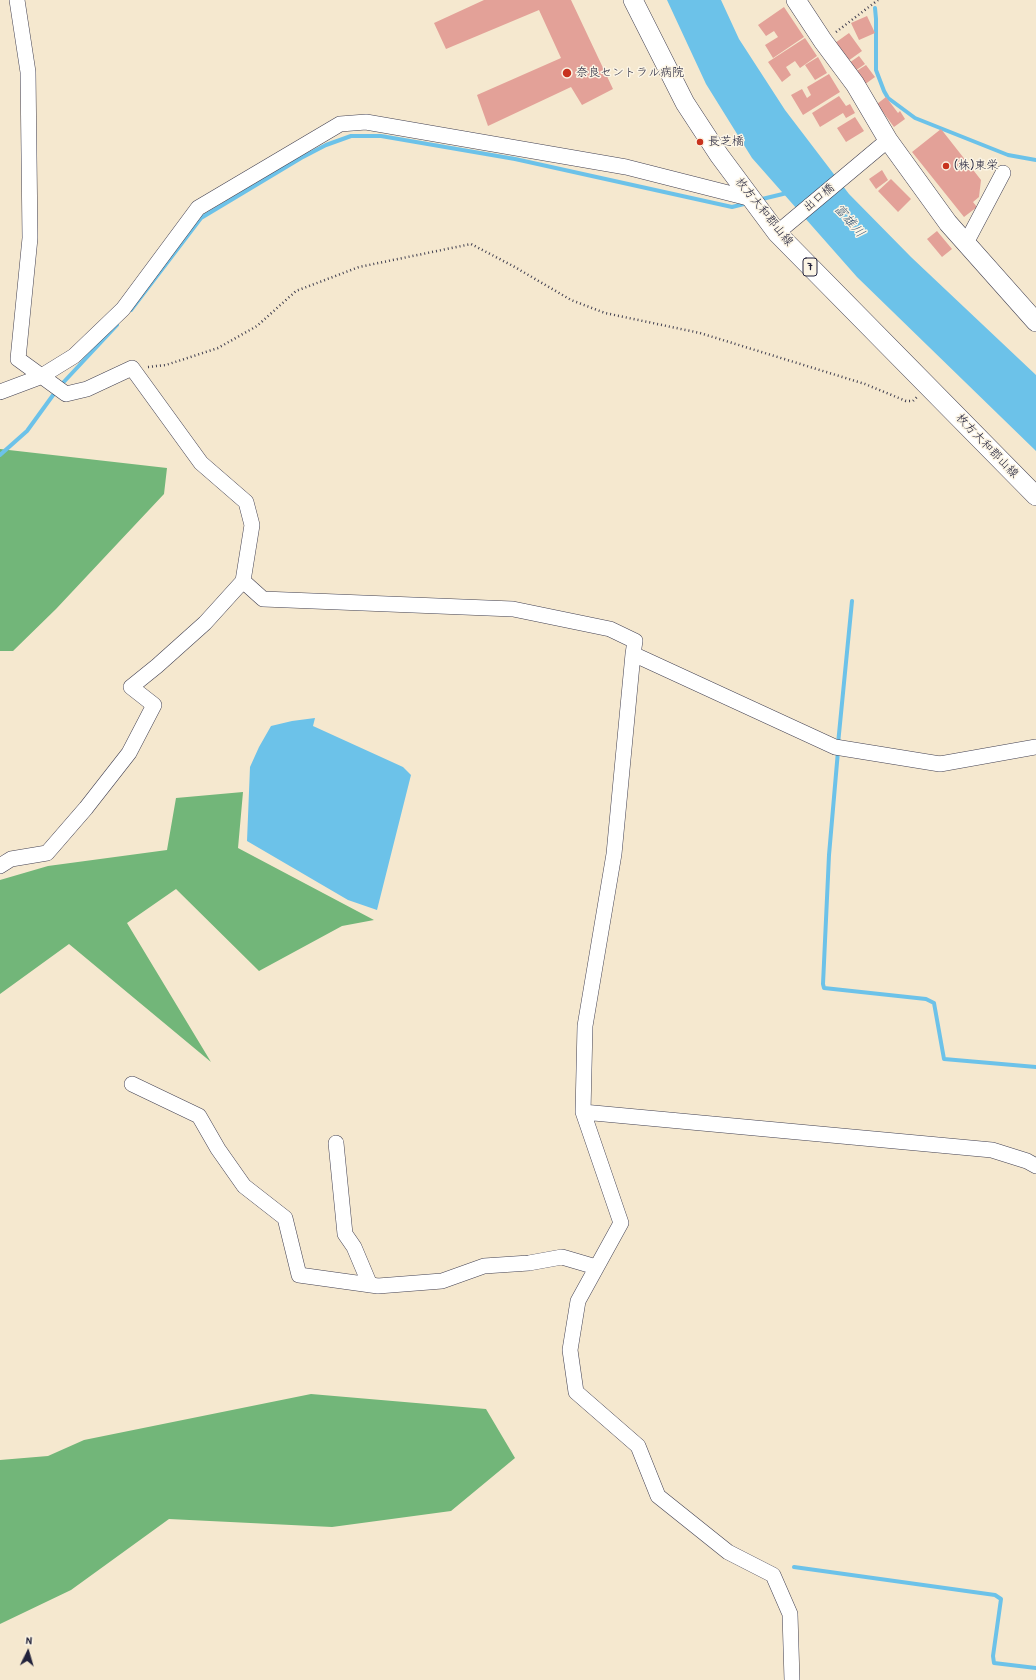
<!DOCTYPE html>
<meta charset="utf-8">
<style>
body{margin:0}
#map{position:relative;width:1036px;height:1680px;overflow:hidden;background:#f5e8cf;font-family:"Patrick Hand",sans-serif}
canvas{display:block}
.north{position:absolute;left:8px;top:1632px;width:40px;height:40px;-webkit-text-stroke:3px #fcf5e5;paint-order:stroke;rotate:5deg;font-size:11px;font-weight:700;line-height:16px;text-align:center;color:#22223b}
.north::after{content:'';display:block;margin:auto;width:14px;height:18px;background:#22223b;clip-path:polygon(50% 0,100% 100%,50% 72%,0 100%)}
</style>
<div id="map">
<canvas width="1036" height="1680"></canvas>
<div class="north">N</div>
</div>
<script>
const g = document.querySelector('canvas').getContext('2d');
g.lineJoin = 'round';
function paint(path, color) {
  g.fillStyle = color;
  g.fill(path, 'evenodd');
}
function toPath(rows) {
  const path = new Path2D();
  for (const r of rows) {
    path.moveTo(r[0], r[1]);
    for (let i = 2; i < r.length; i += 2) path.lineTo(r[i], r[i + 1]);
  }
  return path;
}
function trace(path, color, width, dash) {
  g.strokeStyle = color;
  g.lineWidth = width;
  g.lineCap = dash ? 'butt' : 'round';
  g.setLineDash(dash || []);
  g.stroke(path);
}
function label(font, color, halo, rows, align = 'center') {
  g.font = font + ' "Patrick Hand","Klee One",sans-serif';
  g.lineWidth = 3;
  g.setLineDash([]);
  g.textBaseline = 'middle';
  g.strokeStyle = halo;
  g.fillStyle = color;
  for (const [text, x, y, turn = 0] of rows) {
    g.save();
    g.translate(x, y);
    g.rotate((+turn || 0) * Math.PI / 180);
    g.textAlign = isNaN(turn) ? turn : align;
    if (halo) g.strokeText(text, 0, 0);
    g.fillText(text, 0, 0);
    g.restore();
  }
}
paint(toPath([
 [0,449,167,468,164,494,56,609,13,651,0,651],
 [243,792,238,848,374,920,342,926,259,971,176,889,127,923,211,1062,69,944,0,994,0,880,48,866,167,850,176,798],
 [311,1394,486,1409,515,1458,451,1511,332,1527,169,1519,71,1590,0,1624,0,1460,48,1456,84,1440]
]), '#72b679');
paint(toPath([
 [667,0,721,0,739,39,785,110,849,194,911,257,1036,375,1036,451,857,277,752,158,706,84],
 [315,718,313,726,403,767,411,775,377,910,348,900,247,841,250,767,259,747,271,726,292,721]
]), '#6cc2e9');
trace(toPath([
 [875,8,876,19,876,70,884,91,888,98,915,118,1008,155,1036,160],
 [758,200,787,193],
 [131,310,201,218,301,158,326,145,351,136,381,136,515,159,732,207,748,203],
 [60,386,117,325],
 [0,455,27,431,56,391],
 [838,744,852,601],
 [838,751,829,855,823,984,824,988,926,999,934,1003,944,1059,1036,1067],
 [794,1567,995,1595,1001,1599,993,1656,994,1663,1036,1668]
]), '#6cc2e9', 4);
paint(toPath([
 [484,0,571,0,613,89,582,105,571,87,488,126,477,95,561,58,539,10,446,49,434,23],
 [784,7,804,37,773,58,765,45,778,37,774,31,766,36,758,25],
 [867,16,875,33,859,40,851,23],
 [849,33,862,51,848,61,835,43],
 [805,38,817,56,800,68,795,61,786,67,791,75,782,82,768,62],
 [859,56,865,64,855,71,849,63],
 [818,57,827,73,815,80,805,65],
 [866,65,875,77,864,85,855,72],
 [829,74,840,92,803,115,791,95,802,89,807,98,811,95,807,87],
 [839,96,846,106,850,104,855,113,846,118,843,113,820,127,812,113],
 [886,97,898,113,900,111,905,119,894,127,877,104],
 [855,117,864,131,846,142,837,128],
 [941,129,981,180,979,197,973,202,977,207,964,217,912,152],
 [882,170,888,180,876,189,869,179],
 [891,179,911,199,898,212,878,191],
 [937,231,952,249,942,257,927,239]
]), '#e3a198');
const minor = toPath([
 [17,0,28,72,30,238,18,359,66,394,87,389,132,368,201,463,246,502,252,525,243,581,263,599,513,609,610,629,635,641,633,654,835,747,940,764,1036,747],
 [777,233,888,140],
 [966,243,1003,173],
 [0,392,40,377,74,356,123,309,198,208,340,124,366,122,626,167,752,199],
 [633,654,614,854,585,1026,583,1112,621,1223,578,1301,570,1350,576,1392,638,1446,658,1496,728,1552,773,1575,790,1614,792,1680],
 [0,866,11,859,47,853,86,808,129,753,154,705,131,687,157,666,205,623,243,581],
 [132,1084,199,1116,218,1149,244,1186,285,1218,299,1275,378,1286,442,1281,484,1266,529,1263,562,1257,596,1267],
 [583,1112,992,1150,1027,1161,1036,1166],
 [336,1143,345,1234,354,1247,370,1285]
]);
const major = toPath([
 [633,0,685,103,719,155,777,233,1036,496],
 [796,0,823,41,855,84,888,140,948,223,1036,322]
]);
trace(minor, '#424051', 16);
trace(major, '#424051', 20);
trace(toPath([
 [836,32,878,0],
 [148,367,166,365,218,348,257,326,296,291,359,267,471,244,513,266,571,300,605,313,700,333,865,384,906,401,913,401,917,397]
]), '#424051', 2.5, [1, 3]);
trace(minor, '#fff', 15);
trace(major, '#fff', 19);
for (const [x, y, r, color] of [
 [567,73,5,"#c8321e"],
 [700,142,4,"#c8321e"],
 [946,166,4,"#c8321e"]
]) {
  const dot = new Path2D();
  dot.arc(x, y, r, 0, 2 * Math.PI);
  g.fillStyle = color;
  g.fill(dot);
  trace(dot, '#fcf5e5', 1.5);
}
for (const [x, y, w] of [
 [810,267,14]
]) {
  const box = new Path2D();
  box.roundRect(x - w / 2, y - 9, w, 18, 3);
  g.fillStyle = '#fcf5e5';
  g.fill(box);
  trace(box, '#22223b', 1);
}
label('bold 11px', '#22223b', null, [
 ["7",810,267]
]);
label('12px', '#22223b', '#fcf5e5', [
 ["奈良セントラル病院",576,73],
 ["長芝橋",708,142],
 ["(株)東栄",954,166]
], 'left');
label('12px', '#22223b', '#fcf5e5', [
 ["出口橋",819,198,-40],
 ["枚方大和郡山線",764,212,51],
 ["枚方大和郡山線",987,446,46]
]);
label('italic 13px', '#3c5a78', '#fcf5e5', [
 ["富雄川",849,221,49]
]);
</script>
